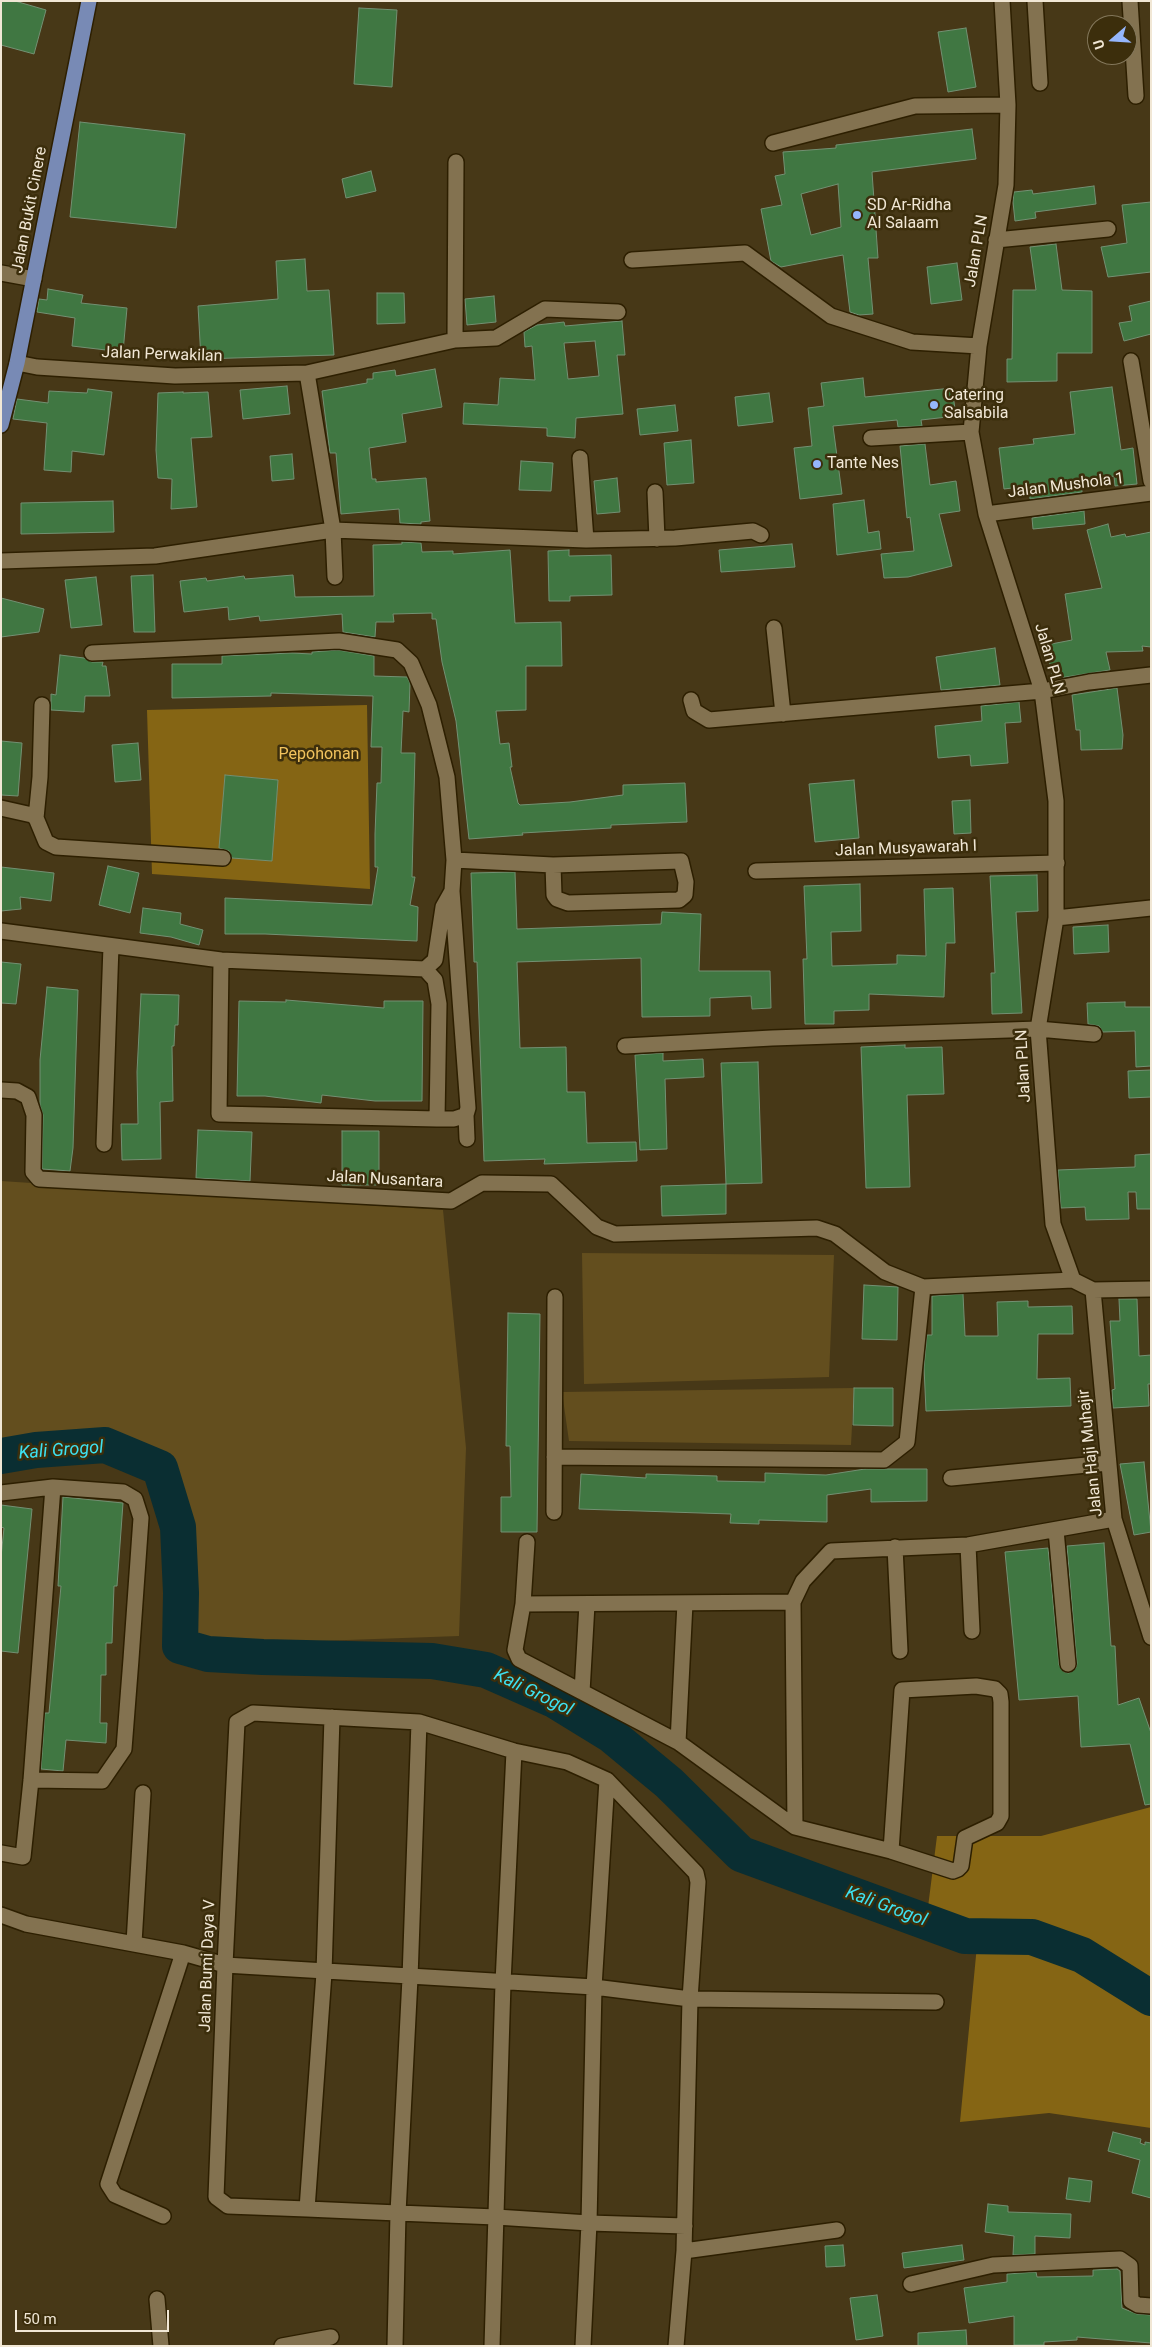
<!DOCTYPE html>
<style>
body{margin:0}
#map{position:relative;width:1152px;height:2347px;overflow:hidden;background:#473817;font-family:Roboto,sans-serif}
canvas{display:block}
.frame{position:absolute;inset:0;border:2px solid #f1e7d5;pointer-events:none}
.north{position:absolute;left:1087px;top:15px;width:50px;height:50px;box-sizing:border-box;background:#3c2e0c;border:1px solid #84785c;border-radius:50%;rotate:251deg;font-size:14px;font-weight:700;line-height:20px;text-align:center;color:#f1e7d5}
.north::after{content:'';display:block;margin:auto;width:18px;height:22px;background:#95b6fd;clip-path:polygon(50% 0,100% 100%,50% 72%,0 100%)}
.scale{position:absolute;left:15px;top:2310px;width:154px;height:22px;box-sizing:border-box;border:2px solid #f1e7d5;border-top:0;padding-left:6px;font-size:15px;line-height:18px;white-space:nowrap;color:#f1e7d5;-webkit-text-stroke:4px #3c2e0c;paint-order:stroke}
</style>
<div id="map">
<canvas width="1152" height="2347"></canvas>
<div class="frame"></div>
<div class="north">U</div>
<div class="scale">50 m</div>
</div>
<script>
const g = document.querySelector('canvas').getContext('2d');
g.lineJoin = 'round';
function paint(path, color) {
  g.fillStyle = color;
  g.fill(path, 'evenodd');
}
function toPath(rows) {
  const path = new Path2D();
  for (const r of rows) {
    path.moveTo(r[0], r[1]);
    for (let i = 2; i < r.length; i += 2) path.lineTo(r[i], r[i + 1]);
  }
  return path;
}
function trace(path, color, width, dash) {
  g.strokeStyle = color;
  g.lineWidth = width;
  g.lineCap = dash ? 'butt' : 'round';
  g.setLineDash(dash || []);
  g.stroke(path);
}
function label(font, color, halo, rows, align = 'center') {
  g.font = font + ' Roboto,sans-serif';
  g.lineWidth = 5;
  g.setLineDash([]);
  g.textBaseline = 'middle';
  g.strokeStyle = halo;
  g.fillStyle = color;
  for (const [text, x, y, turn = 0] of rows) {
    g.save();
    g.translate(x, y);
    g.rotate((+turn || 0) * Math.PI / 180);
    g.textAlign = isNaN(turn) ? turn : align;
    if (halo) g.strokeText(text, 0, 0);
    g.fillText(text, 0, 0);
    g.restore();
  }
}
paint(toPath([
 [1,1181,443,1210,466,1448,459,1636,180,1646,181,1593,178,1527,160,1468,105,1445,36,1450,1,1456],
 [582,1253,834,1255,829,1377,584,1384],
 [854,1388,851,1445,569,1441,562,1392]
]), '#634e1e');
paint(toPath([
 [367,705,370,889,152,874,147,710],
 [225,775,278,780,272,861,219,856],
 [1151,1807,1151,2128,1049,2113,960,2122,978,1935,927,1915,937,1836,1041,1836]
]), '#856514');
trace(toPath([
 [1,1456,36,1450,105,1445,160,1468,178,1527,181,1593,180,1646,208,1654,263,1657,432,1661,486,1670,554,1700,611,1735,669,1783,741,1854,965,1936,1032,1937,1082,1955,1151,1998]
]), '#0a2e32', 36);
const building = toPath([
 [1,1,15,1,46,10,34,54,1,45,1,1],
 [359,8,397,10,392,87,354,84,359,8],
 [966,28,976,87,948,92,938,32,966,28],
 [80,122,185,134,176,228,70,217,80,122],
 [972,129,976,159,872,172,878,258,868,258,873,314,859,315,850,312,843,255,781,267,771,261,761,209,782,205,775,176,785,174,783,152,836,148,836,145,972,129],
 [838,184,841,227,811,235,801,194,838,184],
 [371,171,376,191,346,198,342,179,371,171],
 [1094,186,1096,204,1035,212,1036,218,1015,221,1013,202,1014,192,1032,190,1033,194,1094,186],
 [1151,202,1151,272,1108,277,1101,247,1127,243,1122,205,1151,202],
 [1056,244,1062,290,1092,291,1092,353,1057,353,1057,381,1007,382,1007,359,1012,359,1013,290,1036,290,1030,247,1056,244],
 [305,259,307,291,329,290,334,355,201,359,198,306,278,299,276,261,305,259],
 [957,263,962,300,931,304,927,267,957,263],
 [48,289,83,295,81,303,127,308,123,352,72,346,75,318,37,312,39,299,47,300,48,289],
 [377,293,404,293,405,323,377,324,377,293],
 [494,296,496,322,467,325,465,299,494,296],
 [1151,301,1151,334,1124,341,1119,323,1132,321,1129,306,1151,301],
 [622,321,625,355,617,355,623,414,576,418,575,438,547,436,547,428,463,424,464,403,498,405,500,378,535,380,532,346,525,347,524,332,537,325,564,322,565,326,622,321],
 [595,341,599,376,568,379,564,343,595,341],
 [435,369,442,407,402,414,406,442,369,448,372,479,376,479,376,482,426,478,430,521,421,522,421,524,400,523,399,509,341,514,336,453,330,453,322,391,367,383,367,379,373,379,373,373,395,370,396,376,435,369],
 [863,378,865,397,952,388,956,416,921,420,922,426,898,427,897,420,833,426,842,494,800,499,794,448,812,446,808,408,824,406,821,383,863,378],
 [287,386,290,414,243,419,240,390,287,386],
 [1112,387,1121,450,1133,448,1137,484,1115,486,1114,476,1082,481,1082,492,1030,499,1029,486,1004,489,999,448,1034,444,1033,439,1075,434,1070,392,1112,387],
 [88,389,112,392,104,455,72,451,71,472,44,470,47,423,13,419,17,399,48,403,49,391,87,393,88,389],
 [183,392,183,393,208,392,212,437,191,438,197,507,171,509,172,479,158,478,156,450,158,393,183,392],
 [769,393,773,422,738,426,735,397,769,393],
 [675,405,678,431,640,435,637,409,675,405],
 [691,440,694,483,667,485,664,443,691,440],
 [925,444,930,485,956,481,960,511,939,514,952,566,908,577,884,578,881,554,914,551,910,517,907,518,900,446,925,444],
 [292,454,294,479,272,481,270,456,292,454],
 [521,461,553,463,551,491,519,490,521,461],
 [617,478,620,512,597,514,594,481,617,478],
 [864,500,868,533,879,531,881,549,837,555,833,504,864,500],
 [113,501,114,532,21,534,21,503,113,501],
 [1084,511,1085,524,1033,529,1032,518,1084,511],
 [1108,524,1111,537,1125,534,1126,537,1151,532,1151,647,1142,646,1143,651,1106,652,1110,670,1053,679,1046,645,1072,640,1065,594,1102,588,1087,530,1108,524],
 [402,542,421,543,422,552,453,551,453,554,510,550,515,623,561,622,562,666,526,666,526,710,496,711,500,744,509,743,512,767,510,767,518,803,520,805,570,802,623,795,623,785,685,783,687,822,611,825,611,828,522,833,523,835,469,839,456,721,442,662,436,619,432,619,432,613,393,614,394,622,376,622,375,637,343,632,342,614,260,621,259,616,229,620,228,607,184,612,180,581,206,578,207,581,244,576,245,579,293,575,295,597,374,596,373,545,402,544,402,542],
 [792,544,795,567,721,572,719,550,792,544],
 [569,550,569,556,611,555,612,595,570,596,570,601,549,601,548,551,569,550],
 [153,575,155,632,134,632,131,576,153,575],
 [96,577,102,625,71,628,65,580,96,577],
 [1,598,44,609,39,632,1,637,1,598],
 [995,648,1000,685,941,690,936,657,995,648],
 [338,650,374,656,374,676,407,677,410,683,409,712,403,711,401,753,415,753,412,877,415,877,410,905,418,907,417,941,265,934,225,934,225,898,372,905,378,867,375,867,375,834,377,783,381,783,382,747,371,747,373,696,271,693,271,696,172,698,172,664,222,664,222,656,292,653,312,654,312,652,338,650],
 [60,655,84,658,92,662,103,662,102,666,106,666,110,696,85,696,84,712,51,710,51,694,56,695,60,655],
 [1117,688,1123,735,1122,749,1081,750,1080,730,1076,730,1072,695,1117,688],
 [1019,702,1021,722,1005,723,1008,763,971,766,970,755,938,758,935,726,982,721,981,706,1019,702],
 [1,741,22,743,18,796,1,795,1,741],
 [138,743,141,780,115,782,112,745,138,743],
 [225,775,278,780,272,861,232,858,229,851,219,848,225,775],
 [854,780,859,838,815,842,809,784,854,780],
 [970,800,971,833,954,834,952,801,970,800],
 [108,866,139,873,130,913,99,905,108,866],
 [1,867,54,873,51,901,20,897,21,909,1,911,1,867],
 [515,872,517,929,661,924,662,912,701,914,699,971,770,971,771,1008,752,1009,751,996,710,998,710,1016,642,1017,641,958,517,962,520,1048,566,1047,567,1092,585,1092,587,1143,636,1142,637,1161,544,1164,545,1159,484,1161,477,962,474,962,471,873,515,872],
 [1037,875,1038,911,1016,912,1022,1013,992,1014,991,973,995,973,990,876,1037,875],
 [860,884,861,931,831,932,832,966,897,964,897,955,926,956,924,889,953,888,955,943,946,943,944,997,869,994,869,1010,834,1011,834,1024,805,1024,803,959,807,959,804,886,860,884],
 [143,908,181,913,180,924,203,930,199,945,171,937,140,933,143,908],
 [1108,925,1109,952,1074,954,1073,927,1108,925],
 [1,962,21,964,16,1004,1,1003,1,962],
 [47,987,78,990,73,1148,70,1171,42,1169,43,1115,40,1105,40,1060,47,987],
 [141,994,179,995,178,1025,175,1025,174,1046,172,1046,173,1101,160,1102,161,1159,122,1160,121,1124,138,1124,137,1072,141,994],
 [286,1000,384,1008,384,1001,423,1001,422,1101,375,1101,322,1095,321,1103,265,1096,237,1096,239,1001,286,1002,286,1000],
 [1125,1002,1125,1007,1151,1007,1151,1066,1136,1067,1135,1031,1103,1032,1099,1026,1088,1024,1087,1003,1125,1002],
 [905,1045,905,1048,942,1047,944,1094,907,1095,910,1187,866,1188,861,1047,905,1045],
 [663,1053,663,1061,703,1059,704,1077,665,1079,667,1149,640,1150,635,1055,663,1053],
 [758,1062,762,1183,726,1184,721,1063,758,1062],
 [1151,1070,1151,1097,1129,1098,1128,1071,1151,1070],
 [198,1130,252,1132,250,1181,196,1178,198,1130],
 [342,1131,379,1131,379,1185,342,1185,342,1131],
 [1151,1154,1151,1209,1137,1209,1136,1192,1128,1192,1129,1219,1086,1220,1085,1207,1061,1208,1058,1170,1135,1167,1135,1155,1151,1154],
 [726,1184,726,1214,662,1216,661,1186,726,1184],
 [864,1285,898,1287,897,1340,862,1339,864,1285],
 [963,1294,965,1336,998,1336,997,1302,1028,1301,1028,1307,1072,1306,1073,1334,1038,1334,1037,1379,1070,1378,1071,1406,926,1411,924,1367,927,1335,932,1335,932,1296,963,1294],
 [1119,1299,1137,1299,1139,1356,1151,1355,1151,1384,1148,1384,1149,1406,1113,1408,1112,1390,1115,1389,1110,1321,1120,1321,1119,1299],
 [508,1313,540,1314,537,1532,501,1532,501,1497,511,1497,510,1446,506,1446,508,1313],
 [854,1388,893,1388,893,1426,853,1425,854,1388],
 [1144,1462,1151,1532,1134,1535,1120,1464,1144,1462],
 [865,1469,927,1469,927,1501,871,1502,871,1489,827,1495,827,1522,759,1520,759,1524,730,1523,731,1514,579,1509,581,1474,646,1478,646,1474,717,1476,717,1481,765,1482,765,1473,826,1475,865,1469],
 [63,1497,123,1503,117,1586,114,1586,112,1643,106,1643,106,1675,101,1675,100,1723,107,1723,106,1743,66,1740,63,1771,41,1769,45,1713,49,1713,61,1586,58,1586,63,1497],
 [1,1505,32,1509,18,1653,1,1651,1,1557,4,1528,1,1527,1,1505],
 [1104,1543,1111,1646,1115,1646,1118,1705,1139,1698,1151,1733,1151,1804,1145,1805,1130,1744,1081,1747,1078,1696,1019,1700,1005,1552,1048,1548,1059,1665,1064,1672,1069,1673,1076,1668,1077,1663,1067,1546,1104,1543],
 [1113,2132,1141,2139,1140,2143,1145,2145,1145,2142,1151,2143,1151,2198,1132,2193,1140,2160,1108,2151,1113,2132],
 [1069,2178,1092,2181,1090,2202,1066,2199,1069,2178],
 [988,2204,1008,2206,1008,2212,1071,2214,1070,2238,1035,2236,1035,2254,1013,2255,1014,2236,985,2232,988,2204],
 [843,2245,845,2266,826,2267,825,2246,843,2245],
 [962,2245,964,2260,904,2268,902,2253,962,2245],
 [1117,2269,1120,2271,1122,2308,1137,2314,1151,2315,1151,2343,1077,2337,1077,2340,1044,2342,1044,2345,1014,2345,1014,2316,969,2323,964,2288,1007,2282,1007,2274,1036,2272,1037,2277,1093,2276,1093,2270,1117,2269],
 [877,2295,883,2336,856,2340,850,2298,877,2295],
 [966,2330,967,2346,918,2346,918,2333,966,2330]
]);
paint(building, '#407742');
trace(building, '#739073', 1);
const minor = toPath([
 [1002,1,1008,105,1006,185,979,346,971,432,986,514,1042,691,1056,801,1056,918,1038,1029,1053,1224,1073,1280,1093,1290,1151,1289],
 [1035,1,1040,83],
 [1130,1,1136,96],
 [773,143,915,106,1008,105],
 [996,240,1108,229],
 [632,260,745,253,831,316,912,342,979,346],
 [1,273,34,279],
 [455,340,456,162],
 [1131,361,1151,481],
 [17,363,37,367,175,376,307,373],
 [871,438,971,432],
 [580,458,586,540],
 [655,492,657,539],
 [986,514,1151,493],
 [1,561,155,556,333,530,586,540,675,538,753,531,761,535],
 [335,577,333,530,307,373,455,340,496,338,545,309,618,312],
 [774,628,783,714],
 [92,653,339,641,397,650,411,663,429,705,447,777,454,860,452,891,443,907,435,960,425,969,221,960,219,1114,437,1119,439,1004,435,980,425,969],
 [691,700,694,711,709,720,1042,691,1089,682,1151,675],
 [1,808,32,815,36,818,46,842,56,847,223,858],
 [36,818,40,777,42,705],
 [454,860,553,865,681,861,686,882,685,895,679,900,568,903,557,899,554,895,553,865],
 [756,871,1057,863],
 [1056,918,1151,908],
 [1,931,221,960],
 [625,1046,772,1038,1038,1029,1094,1034],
 [1,1090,17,1091,28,1097,34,1115,33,1172,39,1179,451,1201,482,1183,551,1184,597,1227,615,1234,817,1228,835,1234,885,1272,923,1287],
 [466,1115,467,1139],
 [437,1119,454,1119,466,1115,468,1108,452,891],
 [104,1144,111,946],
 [1093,1290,1114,1519,1151,1637],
 [554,1457,884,1460,907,1442,923,1287,1073,1280],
 [951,1478,1108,1463],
 [1,1493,53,1487,31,1780,23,1857,1,1853],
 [554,1512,555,1297],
 [1056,1530,1068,1664],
 [527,1542,523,1604,515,1650,519,1659,678,1742,795,1827,891,1851,953,1871,958,1869,961,1866,965,1838,997,1823,1001,1816,1001,1702,1000,1694,995,1689,976,1686,902,1690,891,1851],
 [968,1545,972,1631],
 [895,1547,900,1651],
 [523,1604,793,1602],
 [582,1692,587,1604],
 [332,1717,324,1973,307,2209,398,2213,395,2346],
 [419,1722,410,1978,398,2213,496,2217,589,2223,685,2226],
 [678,1742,685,1603],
 [31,1780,102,1781,124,1749,131,1659,141,1518,135,1499,123,1492,53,1487],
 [795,1827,793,1602,803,1581,831,1551,968,1545,1114,1519],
 [1,1915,26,1924,183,1953,225,1965,594,1987,690,1999,936,2002],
 [134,1943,143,1793],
 [307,2209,228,2206,216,2197,225,1965,237,1722,253,1713,419,1722,514,1751,567,1762,607,1780,696,1873,698,1882,690,1999,684,2251,676,2346],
 [163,2216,115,2195,108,2184,183,1953],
 [684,2251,837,2230],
 [911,2284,993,2265,1120,2259,1130,2266,1131,2301,1138,2305,1151,2306],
 [157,2299,161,2346],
 [282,2346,331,2337],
 [492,2346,503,1983,514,1751],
 [583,2346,589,2223,594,1987,607,1780]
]);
const major = toPath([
 [1,425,17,363,89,1]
]);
trace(minor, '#2d1f00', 18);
trace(major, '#2d1f00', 18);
trace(minor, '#837250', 15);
trace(major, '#788ab5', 15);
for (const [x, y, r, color] of [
 [857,215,5,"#95b6fd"],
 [934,405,5,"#95b6fd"],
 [817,464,5,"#95b6fd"]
]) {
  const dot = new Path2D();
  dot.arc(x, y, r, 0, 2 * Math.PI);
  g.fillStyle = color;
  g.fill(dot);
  trace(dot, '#3c2e0c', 2);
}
label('16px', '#f1e7d5', '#3c2e0c', [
 ["SD Ar-Ridha",867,206],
 ["Al Salaam",867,224],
 ["Catering",944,396],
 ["Salsabila",944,414],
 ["Tante Nes",827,464]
], 'left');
label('16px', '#f1e7d5', '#3c2e0c', [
 ["Jalan Bukit Cinere",30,210,-79],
 ["Jalan PLN",977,251,-80],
 ["Jalan Perwakilan",162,355,2],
 ["Jalan Mushola 1",1066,486,-7],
 ["Jalan PLN",1049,659,74],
 ["Jalan Musyawarah I",906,849,-2],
 ["Jalan PLN",1024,1066,-93],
 ["Jalan Nusantara",385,1180,3],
 ["Jalan Haji Muhajir",1091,1453,-96],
 ["Jalan Bumi Daya V",208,1966,-88]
]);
label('16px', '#f2c35d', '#3c2e0c', [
 ["Pepohonan",319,755]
]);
label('italic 18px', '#3de1f1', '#3c2e0c', [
 ["Kali Grogol",61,1451,-4],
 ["Kali Grogol",533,1693,26],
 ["Kali Grogol",886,1907,20]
]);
</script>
